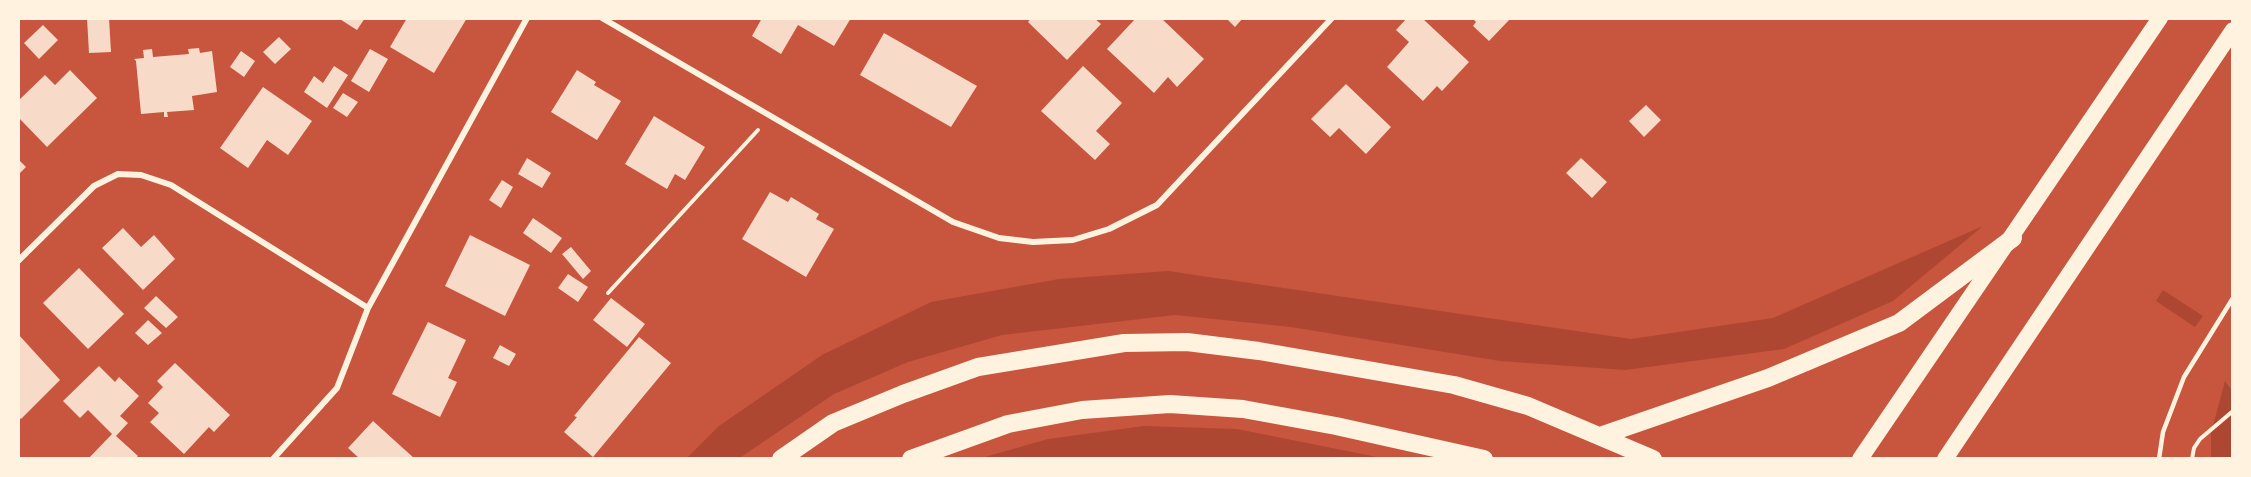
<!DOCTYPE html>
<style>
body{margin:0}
#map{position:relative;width:2251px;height:477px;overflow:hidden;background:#c8553d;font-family:Overpass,sans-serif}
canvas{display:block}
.frame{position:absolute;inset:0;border:20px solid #fff3e0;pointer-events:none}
</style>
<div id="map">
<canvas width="2251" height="477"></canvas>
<div class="frame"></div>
</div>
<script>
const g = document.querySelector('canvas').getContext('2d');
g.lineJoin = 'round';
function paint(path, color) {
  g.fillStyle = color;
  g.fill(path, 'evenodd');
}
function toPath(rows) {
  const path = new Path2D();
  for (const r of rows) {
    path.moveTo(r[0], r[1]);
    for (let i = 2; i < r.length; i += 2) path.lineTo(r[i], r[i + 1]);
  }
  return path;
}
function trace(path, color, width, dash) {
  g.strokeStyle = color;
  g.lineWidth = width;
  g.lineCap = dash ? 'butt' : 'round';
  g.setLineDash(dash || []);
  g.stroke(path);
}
paint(toPath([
 [1983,226,1893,301,1784,349,1625,370,1500,361,1291,327,1175,315,1002,335,908,362,834,394,738,459,686,459,719,426,822,355,931,302,1059,279,1168,271,1631,339,1773,318],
 [2163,290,2203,316,2195,327,2156,301],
 [2225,381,2233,392,2233,459,2211,459,2211,433],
 [1144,426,1237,429,1387,459,978,459,1048,439]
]), '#ae4732');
paint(toPath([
 [87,18,109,18,111,52,89,53],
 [338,18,365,18,357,30],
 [407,18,467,18,434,73,390,47],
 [762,18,851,18,834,46,798,25,781,54,752,36],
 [1031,18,1094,18,1101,24,1067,60,1028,22],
 [1136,18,1161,18,1204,59,1177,87,1168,77,1154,93,1107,49],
 [1226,18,1243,18,1235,27],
 [1407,18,1422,18,1469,62,1442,91,1437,86,1423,101,1387,67,1409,42,1396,30],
 [1472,18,1511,18,1489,41,1473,26,1476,22],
 [43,25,58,40,39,59,24,43],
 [884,33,977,86,951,127,860,75],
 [279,37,291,49,275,64,263,52],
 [199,48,200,53,212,51,217,92,192,96,194,110,167,112,168,117,164,117,164,112,141,114,136,61,134,59,144,58,143,50,152,49,153,57,189,54,188,49],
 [370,49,388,59,369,92,351,81],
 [241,51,255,61,244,77,230,67],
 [334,66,348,75,327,108,304,92,314,76,323,83],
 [1083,66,1122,103,1096,131,1110,144,1095,160,1041,111],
 [70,70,97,98,47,147,18,117,18,101,45,75,55,85],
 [577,70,596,82,594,85,621,101,597,140,551,112],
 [1346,84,1391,127,1366,154,1339,128,1330,137,1311,119],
 [263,87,312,121,288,155,267,140,248,168,220,148],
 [343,93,358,102,347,117,333,108],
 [1646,105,1661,120,1644,137,1629,121],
 [654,116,705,147,685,180,675,174,667,189,625,164],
 [527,158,551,173,542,188,518,174],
 [1581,158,1607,182,1592,198,1566,173],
 [18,159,26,167,18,175],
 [502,180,513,187,501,208,489,200],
 [770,192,788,202,791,197,819,214,816,219,834,229,806,277,742,239],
 [533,218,562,238,551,253,523,233],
 [123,228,141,247,154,235,175,259,143,290,102,248],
 [470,235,530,265,505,316,445,286],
 [571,247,591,271,583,279,562,254],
 [79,268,124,314,88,349,43,303],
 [568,274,588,287,578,302,558,288],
 [156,296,178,317,166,328,144,308],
 [611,298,645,324,627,347,593,320],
 [148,320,162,333,148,345,135,333],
 [428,322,466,340,448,378,457,382,440,417,392,394],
 [18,334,60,380,21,419,18,416],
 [639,337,671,363,593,457,564,432,577,417,574,416],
 [500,345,516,354,509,366,493,358],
 [175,363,230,415,214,432,209,427,184,454,150,422,159,413,148,403,163,387,157,381],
 [99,366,115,382,119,377,139,396,120,416,128,423,116,436,138,456,135,459,88,459,112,434,88,410,80,418,63,401],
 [373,421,415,459,360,459,348,448]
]), '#f7dbc8');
trace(toPath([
 [608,293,758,130],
 [2192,459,2194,448,2200,439,2233,411]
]), '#fff3e0', 4);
trace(toPath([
 [2159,459,2163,432,2184,377,2233,298]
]), '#fff3e0', 4.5);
trace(toPath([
 [602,18,953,222,999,238,1033,242,1073,240,1109,229,1157,205,1332,18],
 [18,261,94,186,118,174,141,175,171,185,368,308],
 [273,459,337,388,368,308,527,18]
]), '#fff3e0', 6);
trace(toPath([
 [1860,459,2160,18],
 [1945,459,2233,30]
]), '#fff3e0', 16);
trace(toPath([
 [1600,436,1768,378,1899,323,2013,238],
 [781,459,833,423,903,394,978,367,1124,343,1187,342,1259,351,1454,385,1528,406,1653,459],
 [911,459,1008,424,1082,410,1170,404,1243,409,1336,426,1484,459]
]), '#fff3e0', 18);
</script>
